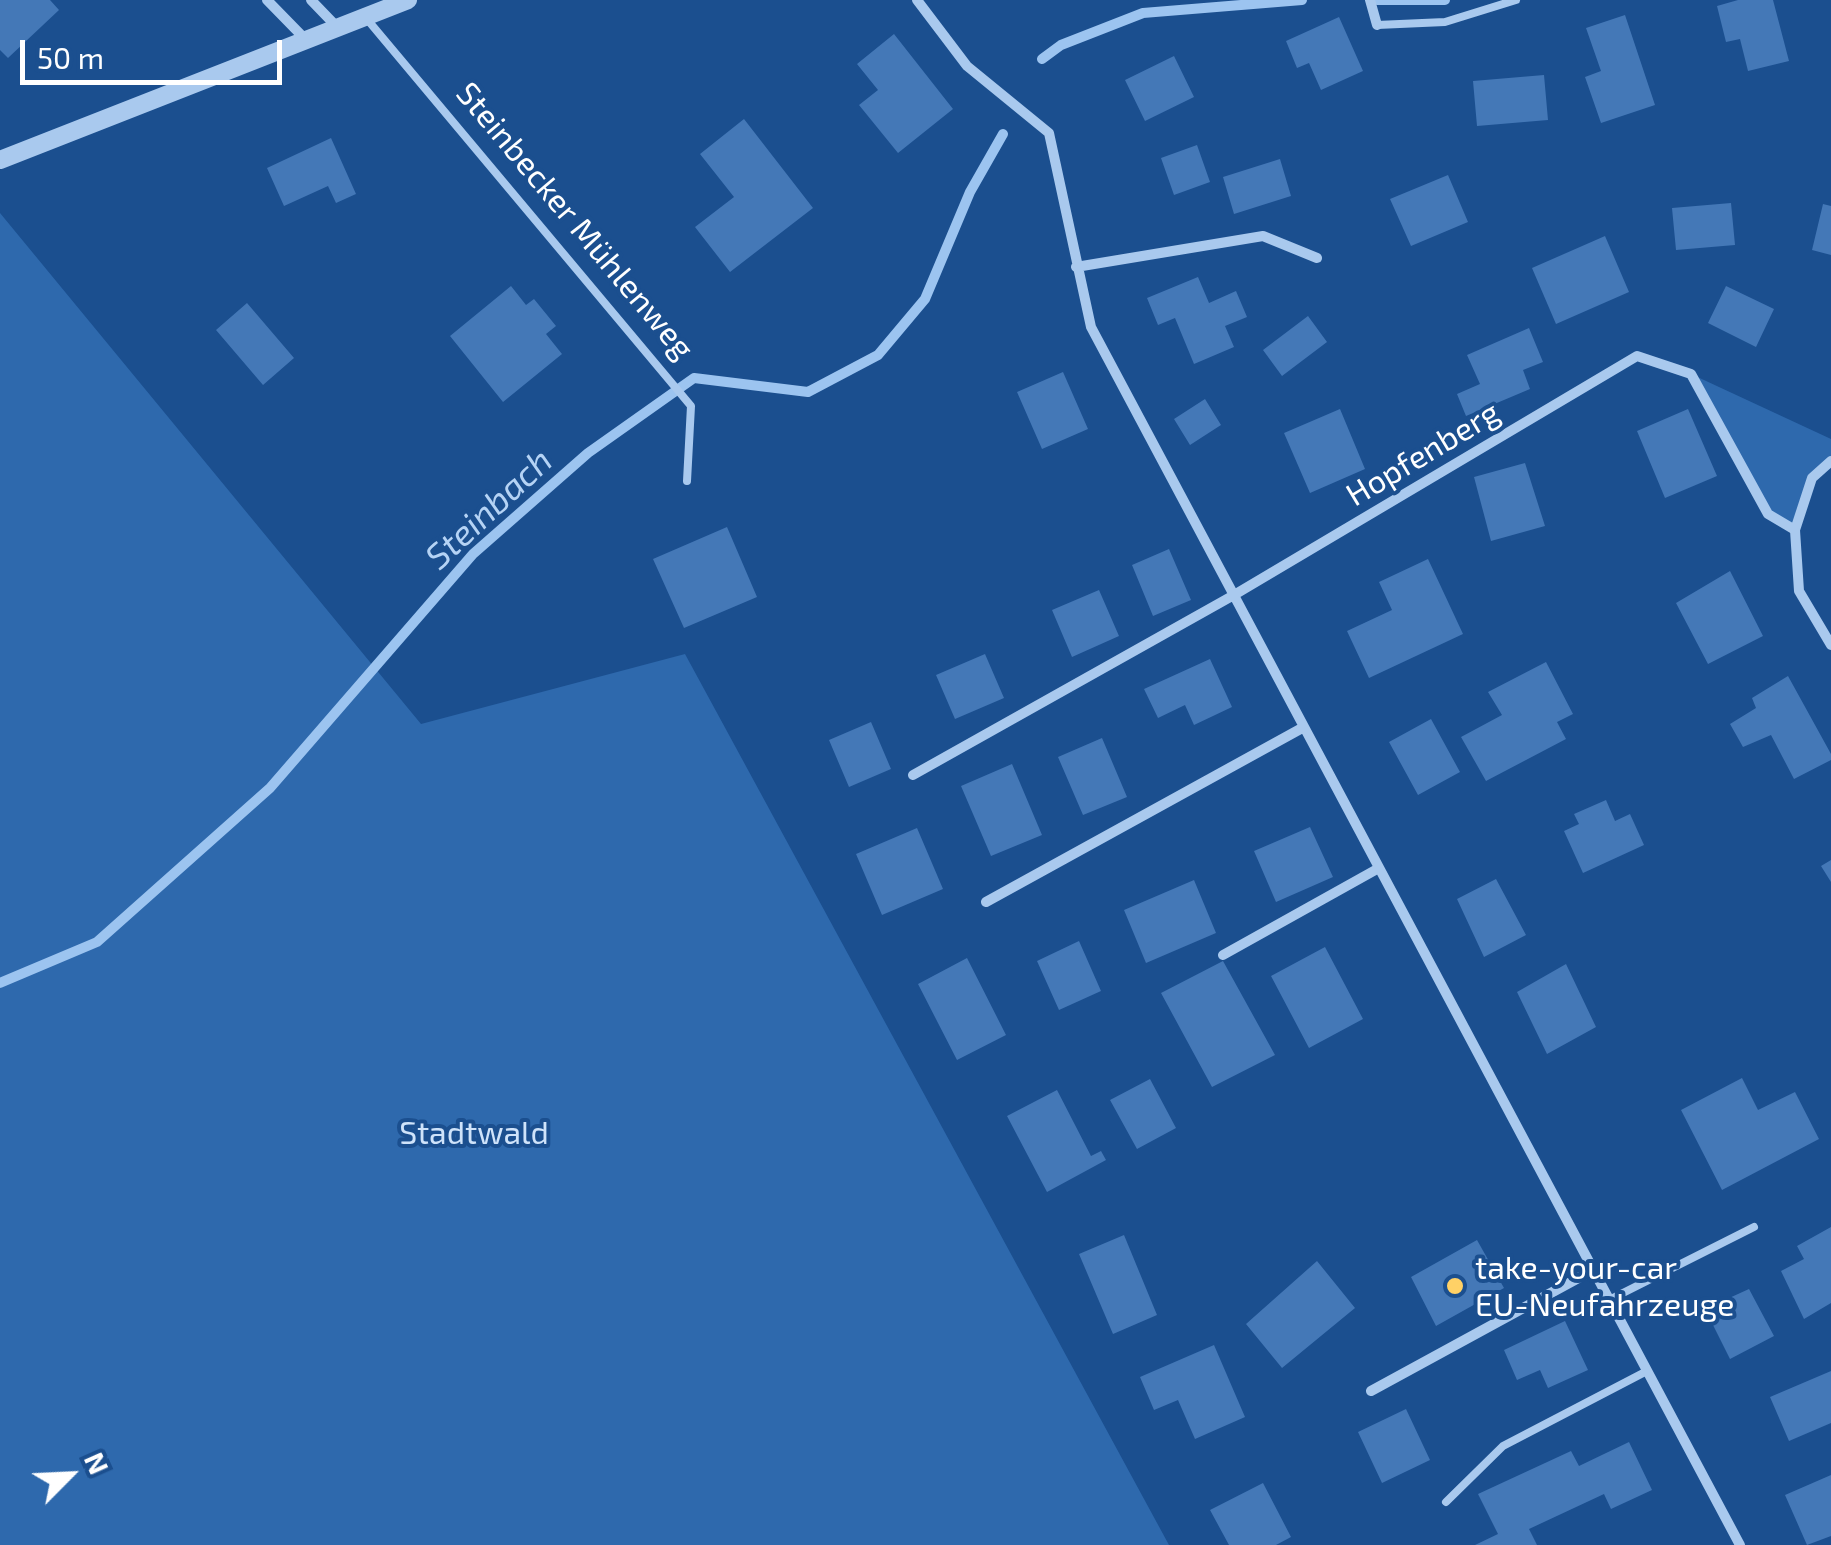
<!DOCTYPE html>
<meta charset="utf-8">
<style>
body{margin:0}
#map{position:relative;width:1831px;height:1545px;overflow:hidden;background:#1b4f8f;font-family:"Exo 2",sans-serif}
canvas{display:block}
.north{position:absolute;left:20px;top:1425px;width:100px;height:100px;-webkit-text-stroke:8px #1b4f8f;paint-order:stroke;rotate:66deg;font-size:28px;font-weight:700;line-height:40px;text-align:center;color:#fff}
.north::after{content:'';display:block;margin:auto;width:35px;height:45px;background:#fff;clip-path:polygon(50% 0,100% 100%,50% 72%,0 100%)}
.scale{position:absolute;left:20px;top:40px;width:262px;height:45px;box-sizing:border-box;border:5px solid #fff;border-top:0;padding-left:12px;font-size:30px;line-height:35px;white-space:nowrap;color:#fff;-webkit-text-stroke:8px #1b4f8f;paint-order:stroke}
</style>
<div id="map">
<canvas width="1831" height="1545"></canvas>
<div class="north">N</div>
<div class="scale">50 m</div>
</div>
<script>
const g = document.querySelector('canvas').getContext('2d');
g.lineJoin = 'round';
function paint(path, color) {
  g.fillStyle = color;
  g.fill(path, 'evenodd');
}
function toPath(rows) {
  const path = new Path2D();
  for (const r of rows) {
    path.moveTo(r[0], r[1]);
    for (let i = 2; i < r.length; i += 2) path.lineTo(r[i], r[i + 1]);
  }
  return path;
}
function trace(path, color, width, dash) {
  g.strokeStyle = color;
  g.lineWidth = width;
  g.lineCap = dash ? 'butt' : 'round';
  g.setLineDash(dash || []);
  g.stroke(path);
}
function label(font, color, halo, rows, align = 'center') {
  g.font = font + ' "Exo 2",sans-serif';
  g.lineWidth = 8;
  g.setLineDash([]);
  g.textBaseline = 'middle';
  g.strokeStyle = halo;
  g.fillStyle = color;
  for (const [text, x, y, turn = 0] of rows) {
    g.save();
    g.translate(x, y);
    g.rotate((+turn || 0) * Math.PI / 180);
    g.textAlign = isNaN(turn) ? turn : align;
    if (halo) g.strokeText(text, 0, 0);
    g.fillText(text, 0, 0);
    g.restore();
  }
}
paint(toPath([
 [0,213,421,724,685,654,1169,1545,0,1545],
 [1691,374,1831,439,1831,461,1812,478,1795,530,1768,514]
]), '#2e69ad');
trace(toPath([
 [1377,0,1445,0],
 [1042,59,1061,45,1143,13,1302,0],
 [0,983,97,942,270,788,473,554,588,453,694,378,808,392,878,355,925,299,970,192,1003,134]
]), '#9cc4f0', 10);
paint(toPath([
 [0,0,50,0,59,10,8,58,0,50],
 [1738,0,1773,0,1789,61,1748,71,1740,39,1726,42,1717,6],
 [1625,15,1655,105,1601,123,1585,77,1601,71,1586,28],
 [1339,17,1363,71,1321,90,1309,63,1297,68,1286,41],
 [894,34,953,109,898,153,859,105,878,90,857,64],
 [1174,56,1194,97,1145,121,1125,80],
 [1544,75,1548,120,1477,126,1473,81],
 [744,119,813,208,730,272,695,227,734,197,700,154],
 [331,138,356,194,336,203,328,186,284,206,267,168],
 [1197,145,1210,182,1174,195,1161,158],
 [1280,159,1291,196,1234,214,1223,177],
 [1448,175,1468,222,1411,246,1390,199],
 [1731,203,1735,245,1676,250,1672,208],
 [1823,204,1831,206,1831,255,1812,250],
 [1605,236,1629,292,1556,324,1532,268],
 [1198,277,1209,303,1236,291,1247,317,1225,326,1234,347,1194,364,1175,318,1158,325,1147,298],
 [511,286,526,305,534,299,556,326,546,334,562,354,503,402,450,336],
 [1726,286,1774,309,1756,347,1708,323],
 [247,303,294,358,263,385,216,330],
 [1308,316,1327,342,1282,376,1263,350],
 [1529,328,1543,362,1523,370,1530,389,1466,416,1457,394,1480,384,1467,355],
 [1063,372,1088,429,1042,449,1017,392],
 [1205,399,1221,425,1190,445,1174,419],
 [1340,409,1365,469,1310,493,1284,433],
 [1688,409,1717,476,1665,498,1637,431],
 [1525,463,1545,526,1491,541,1474,477],
 [727,527,757,597,684,628,653,559],
 [1169,549,1191,600,1153,616,1132,565],
 [1428,559,1463,634,1369,678,1347,631,1392,610,1379,582],
 [1730,571,1763,636,1708,664,1676,603],
 [1099,590,1119,636,1072,657,1052,610],
 [985,654,1004,698,955,719,936,675],
 [1210,659,1232,707,1194,725,1185,705,1158,718,1144,689],
 [1546,662,1573,714,1557,722,1566,739,1486,781,1461,737,1502,715,1488,692],
 [1788,676,1831,754,1831,760,1794,779,1771,735,1743,747,1730,724,1756,708,1752,698],
 [1431,719,1460,772,1418,795,1389,742],
 [871,722,891,769,849,787,829,740],
 [1102,738,1127,797,1083,815,1058,757],
 [1012,764,1042,835,991,856,961,786],
 [1606,800,1615,821,1630,814,1644,845,1583,873,1564,831,1579,824,1574,814],
 [1310,827,1333,877,1276,902,1254,851],
 [917,828,943,889,882,915,856,854],
 [1831,860,1831,882,1821,866],
 [1496,879,1526,935,1484,957,1457,899],
 [1194,880,1216,933,1146,963,1124,910],
 [1079,941,1101,991,1059,1010,1037,961],
 [1325,947,1363,1019,1309,1048,1271,976],
 [967,958,1006,1035,957,1060,918,984],
 [1223,961,1275,1055,1212,1087,1161,993],
 [1566,964,1596,1027,1547,1054,1517,992],
 [1742,1078,1758,1110,1795,1092,1819,1139,1722,1190,1681,1110],
 [1150,1079,1176,1128,1137,1149,1110,1100],
 [1057,1090,1091,1156,1101,1151,1106,1160,1047,1192,1007,1116],
 [1831,1227,1831,1303,1804,1319,1781,1271,1804,1259,1797,1246],
 [1124,1235,1157,1315,1113,1334,1079,1254],
 [1477,1240,1504,1288,1436,1326,1411,1277],
 [1317,1261,1355,1308,1282,1368,1246,1324],
 [1749,1289,1774,1336,1730,1359,1705,1309],
 [1565,1321,1588,1370,1548,1388,1540,1370,1517,1380,1504,1350],
 [1214,1345,1245,1417,1195,1439,1178,1400,1154,1410,1140,1377],
 [1831,1371,1831,1423,1789,1441,1770,1397],
 [1406,1409,1430,1460,1382,1483,1358,1432],
 [1629,1442,1652,1490,1611,1509,1604,1494,1529,1529,1537,1545,1475,1545,1498,1534,1478,1494,1571,1451,1579,1466],
 [1831,1475,1831,1536,1807,1545,1785,1495],
 [1263,1483,1291,1537,1276,1545,1229,1545,1210,1510]
]), '#4478b7');
trace(toPath([
 [366,18,691,406,687,481],
 [1377,25,1445,22,1516,0],
 [1609,1300,1754,1227],
 [1446,1502,1503,1446,1647,1371]
]), '#a9c9ee', 8);
trace(toPath([
 [267,0,308,42],
 [311,0,337,27],
 [917,0,967,66,1049,133,1091,327,1740,1545],
 [1370,0,1377,25],
 [1076,267,1263,236,1317,258],
 [1831,461,1812,478,1795,530,1799,591,1831,645],
 [913,775,1234,595,1637,356,1691,374,1768,514,1795,530],
 [986,902,1304,727],
 [1223,955,1379,868],
 [1371,1391,1593,1270]
]), '#a9c9ee', 10);
trace(toPath([
 [0,160,408,0]
]), '#a9c9ee', 18);
for (const [x, y, r, color] of [
 [1455,1286,10,"#ffd166"]
]) {
  const dot = new Path2D();
  dot.arc(x, y, r, 0, 2 * Math.PI);
  g.fillStyle = color;
  g.fill(dot);
  trace(dot, '#1b4f8f', 4);
}
label('32px', '#fff', '#1b4f8f', [
 ["Steinbecker Mühlenweg",575,221,50],
 ["Hopfenberg",1423,454,-31]
]);
label('32px', '#cfe3fa', '#1b4f8f', [
 ["Stadtwald",474,1133]
]);
label('32px', '#fff', '#1b4f8f', [
 ["take-your-car",1475,1268],
 ["EU-Neufahrzeuge",1475,1305]
], 'left');
label('italic 35px', '#b5d3f5', '#1b4f8f', [
 ["Steinbach",489,509,-43]
]);
</script>
